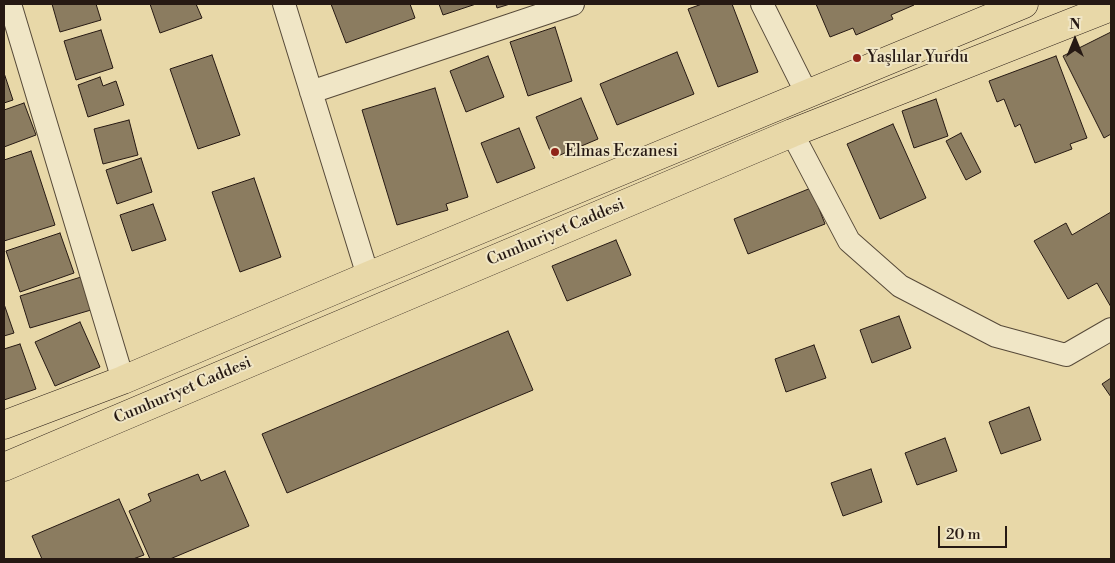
<!DOCTYPE html>
<meta charset="utf-8">
<style>
body{margin:0}
#map{position:relative;width:1115px;height:563px;overflow:hidden;background:#e8d8a8;font-family:"Libre Bodoni",serif}
canvas{display:block}
.frame{position:absolute;inset:0;border:5px solid #261913;pointer-events:none}
.north{position:absolute;left:1050px;top:15px;width:50px;height:50px;-webkit-text-stroke:4px #f0e6c6;paint-order:stroke;rotate:0deg;font-size:14px;font-weight:700;line-height:20px;text-align:center;color:#261913}
.north::after{content:'';display:block;margin:auto;width:18px;height:22px;background:#261913;clip-path:polygon(50% 0,100% 100%,50% 72%,0 100%)}
.scale{position:absolute;left:938px;top:526px;width:69px;height:22px;box-sizing:border-box;border:2px solid #261913;border-top:0;padding-left:6px;font-size:15px;line-height:18px;white-space:nowrap;color:#261913;-webkit-text-stroke:4px #f0e6c6;paint-order:stroke}
</style>
<div id="map">
<canvas width="1115" height="563"></canvas>
<div class="frame"></div>
<div class="north">N</div>
<div class="scale">20 m</div>
</div>
<script>
const g = document.querySelector('canvas').getContext('2d');
g.lineJoin = 'round';
function paint(path, color) {
  g.fillStyle = color;
  g.fill(path, 'evenodd');
}
function toPath(rows) {
  const path = new Path2D();
  for (const r of rows) {
    path.moveTo(r[0], r[1]);
    for (let i = 2; i < r.length; i += 2) path.lineTo(r[i], r[i + 1]);
  }
  return path;
}
function trace(path, color, width, dash) {
  g.strokeStyle = color;
  g.lineWidth = width;
  g.lineCap = dash ? 'butt' : 'round';
  g.setLineDash(dash || []);
  g.stroke(path);
}
function label(font, color, halo, rows, align = 'center') {
  g.font = font + ' "Libre Bodoni",serif';
  g.lineWidth = 4;
  g.setLineDash([]);
  g.textBaseline = 'middle';
  g.strokeStyle = halo;
  g.fillStyle = color;
  for (const [text, x, y, turn = 0] of rows) {
    g.save();
    g.translate(x, y);
    g.rotate((+turn || 0) * Math.PI / 180);
    g.textAlign = isNaN(turn) ? turn : align;
    if (halo) g.strokeText(text, 0, 0);
    g.fillText(text, 0, 0);
    g.restore();
  }
}
const building = toPath([
 [52,4,96,4,101,20,60,32,52,4],
 [150,4,196,4,202,18,160,33,150,4],
 [331,4,410,4,415,18,346,43,331,4],
 [439,4,476,4,443,15,439,4],
 [496,4,510,4,497,8,496,4],
 [702,4,732,4,758,72,718,87,688,9,702,4],
 [816,4,913,4,914,5,891,15,893,19,856,35,853,28,830,37,816,4],
 [555,27,572,81,528,96,510,42,555,27],
 [101,30,113,68,76,80,64,41,101,30],
 [1111,32,1111,134,1104,138,1063,56,1111,32],
 [677,52,694,94,617,125,600,84,677,52],
 [212,55,240,135,198,149,170,69,212,55],
 [488,56,504,97,466,112,450,71,488,56],
 [1056,56,1087,138,1070,144,1072,149,1035,163,1020,124,1015,127,1004,99,997,102,989,81,1056,56],
 [4,73,13,100,4,103,4,73],
 [100,77,103,86,116,81,124,105,88,117,78,85,100,77],
 [435,88,468,197,446,204,448,210,397,225,362,110,435,88],
 [581,98,598,139,553,158,536,117,581,98],
 [936,99,948,136,914,148,902,111,936,99],
 [24,103,36,135,4,147,4,110,24,103],
 [129,120,138,155,103,164,94,129,129,120],
 [893,124,926,198,880,219,847,144,893,124],
 [519,128,535,168,497,183,481,143,519,128],
 [961,133,981,172,966,180,946,141,961,133],
 [31,151,55,225,4,241,4,160,31,151],
 [141,158,152,192,117,204,106,170,141,158],
 [254,178,281,257,240,272,212,192,254,178],
 [811,188,825,224,748,254,734,219,811,188],
 [153,204,166,240,132,251,120,215,153,204],
 [1111,212,1111,307,1097,283,1068,299,1034,241,1066,223,1072,235,1111,212],
 [60,233,74,273,20,292,6,251,60,233],
 [616,240,631,275,567,301,552,266,616,240],
 [81,277,91,310,30,328,20,296,81,277],
 [4,304,14,333,4,336,4,304],
 [899,316,911,348,872,363,860,330,899,316],
 [80,322,100,367,55,386,35,342,80,322],
 [508,331,533,390,287,493,262,434,508,331],
 [20,344,36,389,4,400,4,349,20,344],
 [814,345,826,378,786,392,775,359,814,345],
 [1111,378,1111,397,1102,384,1111,378],
 [1029,407,1041,440,1001,454,989,422,1029,407],
 [945,438,957,471,917,485,905,453,945,438],
 [871,469,882,502,843,516,831,483,871,469],
 [225,471,249,526,170,559,150,559,129,511,151,501,148,494,198,474,201,481,225,471],
 [119,499,144,555,133,559,42,559,32,536,119,499]
]);
paint(building, '#8b7c60');
trace(building, '#261913', 1);
const street = toPath([
 [10,4,123,380],
 [284,4,368,276],
 [762,4,807,94],
 [311,92,573,4],
 [792,133,849,241,900,286,996,336,1066,355,1111,329]
]);
const primary = toPath([
 [4,425,123,380,368,276,1024,4],
 [4,467,792,133,1111,7]
]);
trace(street, '#564938', 24);
trace(primary, '#261913', 29);
trace(street, '#f0e6c6', 22);
trace(primary, '#e8d8a8', 28);
for (const [x, y, r, color] of [
 [857,58,5,"#8f2418"],
 [555,152,5,"#8f2418"]
]) {
  const dot = new Path2D();
  dot.arc(x, y, r, 0, 2 * Math.PI);
  g.fillStyle = color;
  g.fill(dot);
  trace(dot, '#f0e6c6', 2);
}
label('16px', '#261913', '#f0e6c6', [
 ["Yaşlılar Yurdu",867,58],
 ["Elmas Eczanesi",565,152]
], 'left');
label('16px', '#261913', '#f0e6c6', [
 ["Cumhuriyet Caddesi",556,233,-23],
 ["Cumhuriyet Caddesi",183,391,-23]
]);
</script>
